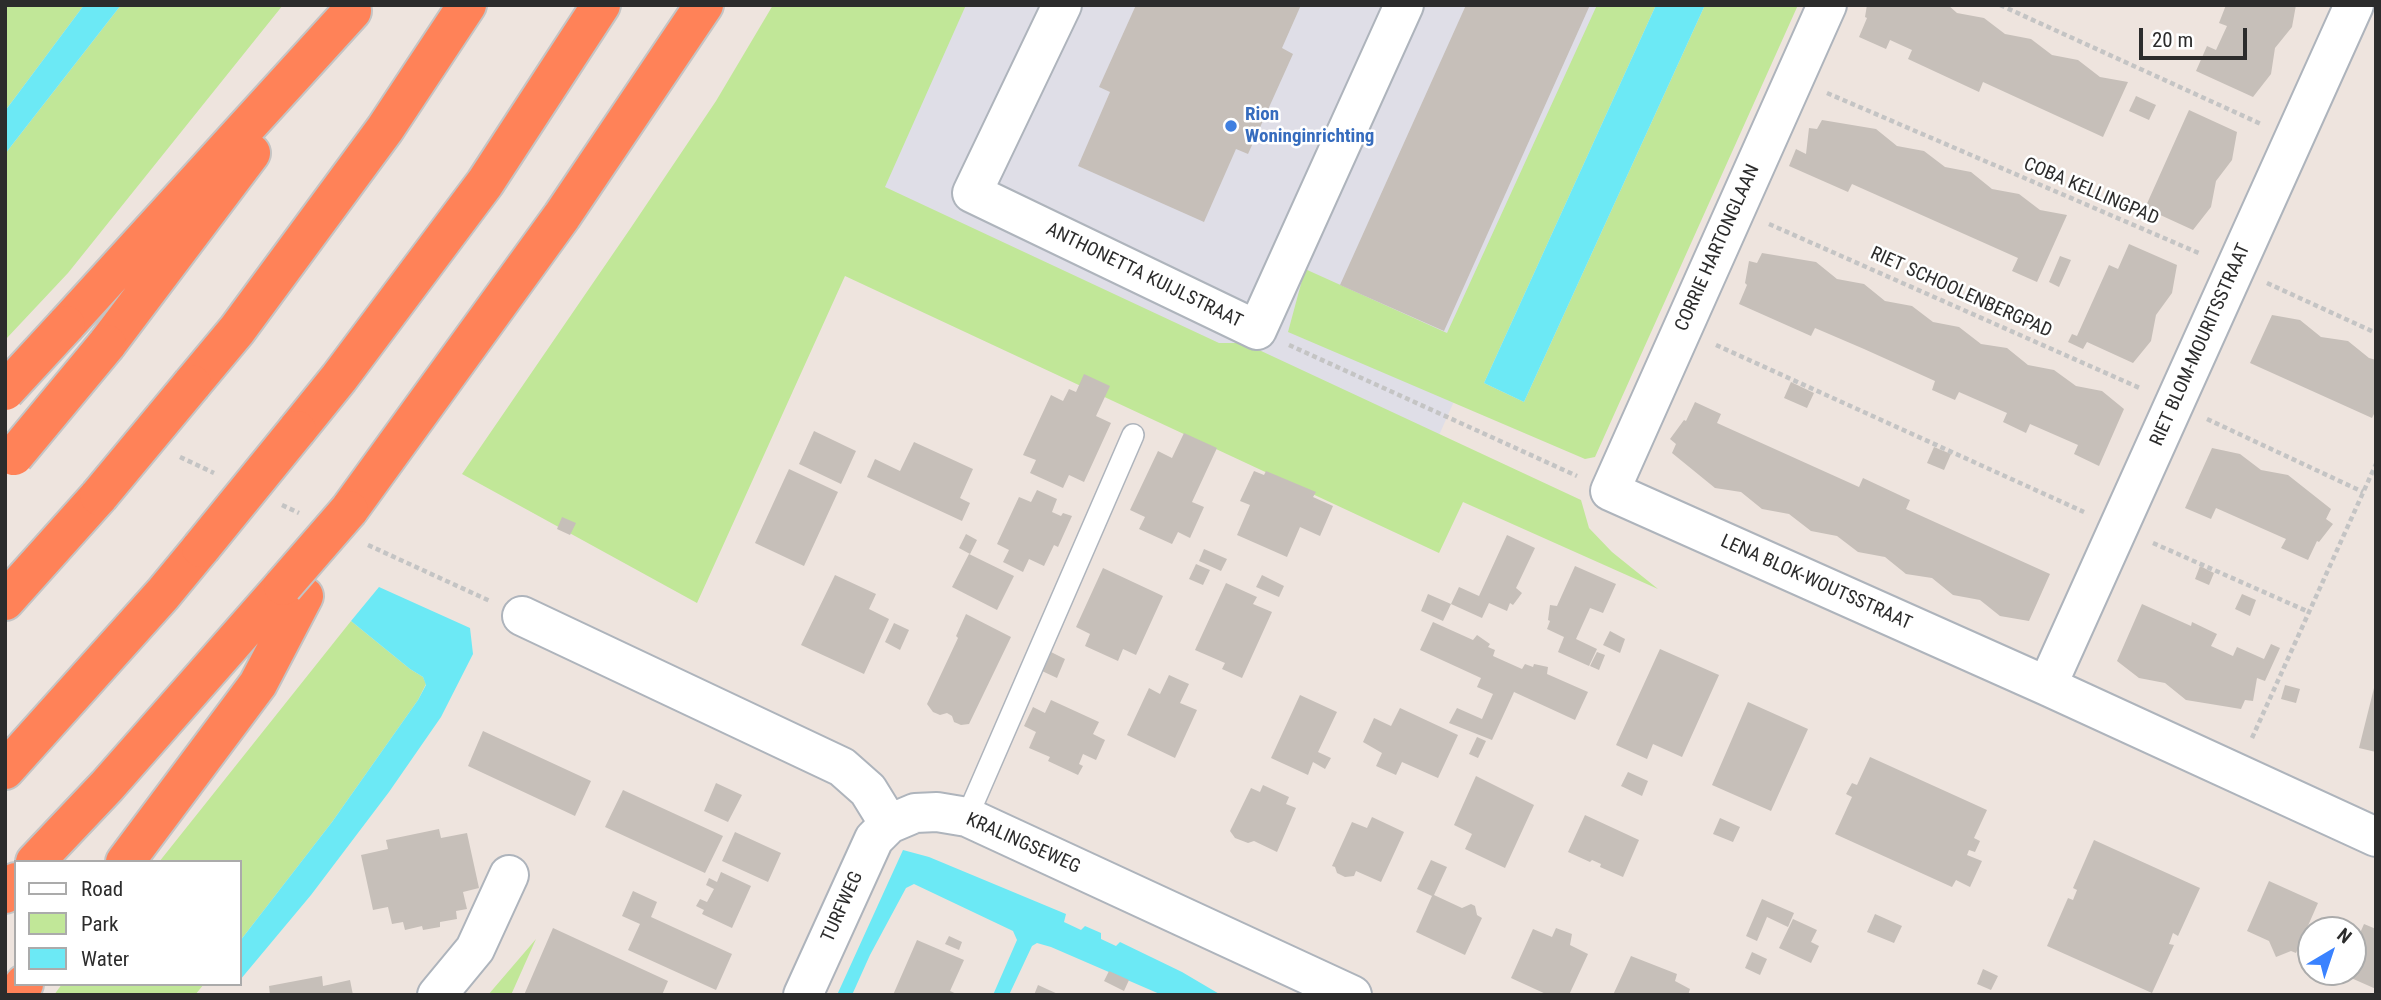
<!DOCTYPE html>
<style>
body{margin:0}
#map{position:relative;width:2381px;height:1000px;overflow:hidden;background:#eee4de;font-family:"Roboto Condensed",sans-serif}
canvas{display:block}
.frame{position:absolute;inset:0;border:7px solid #2c2c2c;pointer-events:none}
.legend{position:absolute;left:14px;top:860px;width:228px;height:126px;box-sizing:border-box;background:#fff;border:2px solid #ababab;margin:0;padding:9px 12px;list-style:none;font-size:21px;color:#2c2c2c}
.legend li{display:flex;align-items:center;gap:14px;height:35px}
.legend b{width:35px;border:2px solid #ababab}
.north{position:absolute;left:2297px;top:916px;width:70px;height:70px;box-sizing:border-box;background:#fff;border:2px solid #ababab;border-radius:50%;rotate:39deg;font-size:19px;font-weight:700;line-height:28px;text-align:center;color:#2c2c2c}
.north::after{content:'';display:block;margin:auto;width:24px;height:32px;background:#3a82ff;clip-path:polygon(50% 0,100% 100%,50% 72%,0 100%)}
.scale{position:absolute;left:2139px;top:28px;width:108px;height:32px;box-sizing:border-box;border:4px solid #2c2c2c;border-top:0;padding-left:9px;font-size:21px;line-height:24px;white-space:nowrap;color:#2c2c2c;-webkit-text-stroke:5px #fff;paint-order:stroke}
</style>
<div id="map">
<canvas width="2381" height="1000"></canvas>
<div class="frame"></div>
<ul class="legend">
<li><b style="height:9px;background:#fff"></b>Road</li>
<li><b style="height:19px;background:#c1e798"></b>Park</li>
<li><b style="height:19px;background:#6ce9f5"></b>Water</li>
</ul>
<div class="north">N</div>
<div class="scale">20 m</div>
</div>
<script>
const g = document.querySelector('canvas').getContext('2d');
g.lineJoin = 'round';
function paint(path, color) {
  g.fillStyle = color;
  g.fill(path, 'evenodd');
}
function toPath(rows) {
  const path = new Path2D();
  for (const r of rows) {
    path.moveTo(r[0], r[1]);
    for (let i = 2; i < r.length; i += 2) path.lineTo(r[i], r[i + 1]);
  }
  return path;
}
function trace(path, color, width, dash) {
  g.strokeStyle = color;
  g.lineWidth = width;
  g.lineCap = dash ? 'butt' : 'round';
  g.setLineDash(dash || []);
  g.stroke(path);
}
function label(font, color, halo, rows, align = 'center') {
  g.font = font + ' "Roboto Condensed",sans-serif';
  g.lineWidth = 5;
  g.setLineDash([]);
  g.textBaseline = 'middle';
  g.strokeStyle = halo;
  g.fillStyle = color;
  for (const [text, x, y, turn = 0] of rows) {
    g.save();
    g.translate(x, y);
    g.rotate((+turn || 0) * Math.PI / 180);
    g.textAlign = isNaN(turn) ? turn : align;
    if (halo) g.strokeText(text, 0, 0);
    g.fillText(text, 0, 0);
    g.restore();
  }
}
paint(toPath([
 [857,5,1628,5,1426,465,767,140]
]), '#dfdee7');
paint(toPath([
 [5,5,84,5,5,111],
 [121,5,283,5,68,273,6,339,5,154],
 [773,5,966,5,885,187,1219,343,1244,343,1581,500,1589,528,1612,552,1658,589,1463,502,1439,553,845,276,697,603,462,474,630,229,716,101],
 [1597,5,1656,5,1484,383,1524,402,1705,5,1798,5,1595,457,1585,459,1288,332,1305,269,1447,333],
 [351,621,410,669,423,677,426,684,418,700,332,822,240,941,240,862,159,862],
 [536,939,511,995,488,995],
 [62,984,204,984,195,995,54,995]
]), '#c1e798');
paint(toPath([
 [84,5,121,5,5,154,5,111],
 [1656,5,1705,5,1524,402,1484,383],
 [379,587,470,628,473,654,441,717,389,792,311,895,240,980,240,941,332,822,418,700,426,685,423,677,410,669,351,621],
 [903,850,929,857,1066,914,1064,922,1081,930,1085,926,1101,933,1101,939,1116,946,1120,942,1182,972,1221,995,1162,995,1051,947,1037,943,1032,946,1009,995,993,995,1017,940,1013,931,914,884,906,888,870,955,852,995,837,995]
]), '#6ce9f5');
paint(toPath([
 [1136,5,1301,5,1282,48,1293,54,1248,154,1236,149,1204,222,1078,166,1110,92,1099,87],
 [1466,5,1590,5,1444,331,1340,285],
 [1867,5,1948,5,1957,13,1984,18,2005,34,2031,39,2052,55,2078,60,2100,77,2128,82,2103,137,1983,82,1979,92,1908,59,1912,50,1890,40,1886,49,1859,37,1867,18,1865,17],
 [2226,5,2296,5,2292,27,2275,48,2271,74,2253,97,2196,71,2207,46,2216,50,2227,26,2219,23],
 [2136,96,2156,105,2149,120,2129,111],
 [2189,110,2237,132,2232,160,2216,181,2211,207,2193,230,2145,208],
 [1822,120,1876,129,1897,146,1924,151,1945,167,1971,172,1992,189,2019,194,2040,210,2067,215,2037,282,2012,271,2018,258,1852,184,1848,192,1789,166,1796,149,1806,154,1809,128,1817,129],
 [2129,244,2177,265,2172,293,2156,315,2151,341,2133,363,2087,342,2083,349,2068,342,2072,334,2077,336,2109,265,2118,269],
 [1762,253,1816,262,1837,279,1864,284,1885,301,1912,306,1933,322,1959,327,1981,344,2007,348,2028,365,2054,370,2076,386,2102,391,2124,409,2099,466,2074,454,2078,445,2030,424,2026,433,2003,422,2007,413,1959,392,1955,400,1932,390,1935,381,1864,349,1815,328,1811,336,1739,304,1747,285,1745,283,1749,261,1757,263],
 [2060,256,2071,260,2059,287,2049,282],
 [2272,315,2300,320,2321,337,2348,341,2369,358,2376,360,2376,410,2372,418,2250,363],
 [1084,374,1110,386,1096,416,1111,423,1084,482,1069,475,1063,488,1030,473,1036,460,1023,455,1051,395,1063,401,1069,389,1076,392],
 [1791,382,1814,393,1807,408,1784,398],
 [1695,402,1721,414,1717,423,1859,487,1863,478,1910,500,1906,509,2050,574,2029,621,2000,616,1980,600,1953,595,1932,578,1906,574,1885,557,1858,552,1837,536,1811,531,1789,514,1762,509,1741,492,1715,488,1672,453,1676,444,1670,439,1684,420,1686,421],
 [814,431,856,451,841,484,799,464],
 [1184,433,1217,448,1192,502,1204,507,1190,538,1178,532,1172,544,1139,529,1145,517,1130,510,1158,451,1172,458],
 [914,442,973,469,960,498,970,503,962,521,867,477,875,459,900,471],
 [1934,447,1951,454,1944,470,1927,463],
 [2212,448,2240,454,2261,470,2288,475,2331,509,2326,519,2333,524,2319,542,2317,541,2308,560,2281,548,2286,539,2216,508,2211,519,2185,508],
 [789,469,838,492,804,566,755,543],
 [1254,471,1264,475,1266,471,1316,492,1313,497,1333,506,1320,536,1300,527,1287,557,1237,535,1250,505,1240,501],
 [1037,490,1057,499,1052,512,1061,516,1063,513,1072,516,1058,547,1054,545,1044,566,1029,559,1023,572,1003,562,1009,550,997,544,1019,497,1031,502],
 [562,517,576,523,570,535,557,529],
 [966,534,977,540,970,554,959,548],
 [1507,535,1535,548,1516,588,1522,593,1513,605,1510,603,1507,611,1489,603,1482,618,1451,604,1459,587,1479,596],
 [1204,549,1227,559,1221,571,1199,561],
 [969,554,1014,576,997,610,952,587],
 [1196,564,1210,570,1203,585,1189,579],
 [1575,566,1616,584,1603,613,1590,608,1576,639,1597,649,1589,666,1558,652,1564,637,1547,629,1550,621,1548,620,1550,605,1557,606],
 [2200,566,2214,573,2209,585,2195,579],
 [1103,568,1163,596,1136,655,1123,649,1118,661,1085,646,1090,634,1076,627],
 [835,575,876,594,869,609,889,619,864,674,801,645],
 [1262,575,1284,586,1279,597,1256,587],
 [1226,583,1257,597,1253,604,1272,612,1242,678,1222,669,1225,663,1195,650],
 [1428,594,1451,604,1443,621,1421,611],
 [2242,594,2256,600,2250,616,2235,609],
 [2142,604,2191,626,2192,622,2217,634,2211,646,2233,656,2237,647,2264,659,2271,644,2280,648,2265,681,2257,678,2253,701,2245,700,2241,709,2186,700,2165,683,2139,678,2117,661],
 [966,614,1011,637,969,724,961,725,954,722,952,716,947,713,940,715,933,712,927,704,958,638,956,636],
 [1433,622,1473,640,1477,635,1490,644,1488,647,1495,650,1493,656,1522,669,1525,664,1533,667,1534,664,1548,667,1547,674,1588,692,1575,720,1514,692,1492,740,1449,723,1457,708,1482,719,1493,694,1477,687,1481,678,1420,650],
 [894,623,909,630,900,650,885,642],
 [1610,631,1625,639,1620,653,1603,645],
 [1660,649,1719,675,1682,757,1653,744,1647,759,1616,745],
 [1051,652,1065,659,1057,678,1042,671],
 [1597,652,1605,655,1599,670,1590,666],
 [1169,675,1189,684,1180,703,1197,710,1175,758,1127,735,1149,688,1160,694],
 [2375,684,2376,685,2376,752,2359,748],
 [2285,685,2300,689,2296,703,2281,699],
 [1300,695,1337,712,1318,752,1331,758,1325,769,1313,762,1308,775,1271,758],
 [1051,700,1099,722,1093,734,1105,740,1096,760,1083,754,1079,764,1083,766,1078,775,1048,761,1050,757,1029,748,1036,732,1024,726,1033,707,1045,713],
 [1748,702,1808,729,1771,811,1712,785],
 [1400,708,1458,735,1438,778,1402,762,1396,775,1376,766,1382,753,1363,742,1374,718,1391,726],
 [483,731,591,781,575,816,468,766],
 [1477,737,1486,741,1478,758,1469,754],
 [1870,757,1987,810,1974,838,1980,841,1975,852,1969,850,1967,855,1982,861,1970,887,1956,880,1952,887,1835,834,1852,797,1846,794,1852,783,1857,785],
 [1628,772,1648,781,1642,796,1621,786],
 [1476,776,1534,805,1505,868,1465,849,1472,834,1454,825],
 [716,783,742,795,728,822,704,811],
 [1263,785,1289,797,1286,804,1296,808,1277,852,1254,841,1248,843,1235,838,1230,831,1251,788,1260,792],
 [623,790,723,836,705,873,605,827],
 [1585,815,1639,840,1623,877,1600,867,1601,864,1592,860,1590,862,1568,852],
 [1372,817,1404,832,1381,882,1356,871,1354,876,1345,877,1337,873,1335,867,1332,866,1352,822,1367,828],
 [1720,818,1740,827,1733,842,1713,834],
 [439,829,441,838,467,833,479,888,463,892,467,909,456,911,457,919,440,922,440,927,423,930,422,926,405,930,403,922,392,924,388,907,373,910,361,855,388,849,386,840],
 [735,832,781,853,768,882,722,861],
 [2094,840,2200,888,2178,936,2173,933,2169,944,2174,945,2152,993,2047,946,2068,898,2073,900,2077,890,2073,888],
 [1431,860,1447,867,1434,895,1462,908,1471,904,1475,906,1477,915,1482,918,1465,955,1416,932,1432,896,1417,889],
 [721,872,751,886,732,928,702,914,704,910,696,906,700,899,707,902,714,889,706,885,709,878,717,882],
 [2269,881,2318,903,2296,953,2291,951,2276,957,2269,941,2247,931],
 [633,891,657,902,651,917,732,954,716,990,628,950,640,924,622,916],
 [1762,899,1794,913,1788,927,1767,917,1757,941,1746,936],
 [1875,914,1902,926,1894,943,1867,932],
 [1793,919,1817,930,1811,942,1819,946,1811,963,1779,948],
 [2364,924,2376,929,2376,989,2342,974,2343,972,2353,972,2353,949],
 [553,928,668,981,662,995,524,995],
 [1556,928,1572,934,1570,945,1588,954,1569,995,1548,995,1511,978,1533,929,1552,937],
 [949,936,962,942,959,950,945,944],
 [917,940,964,960,950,991,959,995,893,995],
 [1752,952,1767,959,1760,975,1745,968],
 [1631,956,1677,974,1675,981,1690,989,1688,995,1613,995],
 [1983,969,1998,976,1991,990,1977,984],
 [1109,971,1129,980,1124,991,1104,981],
 [322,976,323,986,350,980,353,995,270,995,269,986],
 [1038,985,1060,995,1034,995]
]), '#c6bfb9');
const lane = toPath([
 [967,817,1133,435]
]);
const street = toPath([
 [1062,5,972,193,1257,330,1404,5],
 [1827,5,1610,491,2047,686,2376,837],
 [522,616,842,767,868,790,889,824,915,813,937,812,967,817,1352,995],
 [2047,686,2354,5],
 [437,995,475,949,509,875],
 [803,995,874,839,889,824]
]);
const highway = toPath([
 [66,325,352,11],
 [107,344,251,153],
 [192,384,237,330,385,129,467,5],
 [297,430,339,378,485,183,601,5],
 [349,510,562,216,704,5],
 [5,601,99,496],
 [5,770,163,594,201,548],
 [35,862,107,786,283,586],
 [125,862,258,684,304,596],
 [5,894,16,882],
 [16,995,24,984]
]);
trace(lane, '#aeb4bc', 24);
trace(street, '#aeb4bc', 42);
trace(highway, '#c4c4c4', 42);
trace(toPath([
 [2000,5,2261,124],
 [1827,93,2201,254],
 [1769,224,2142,389],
 [2267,283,2376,333],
 [1289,345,1577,476],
 [1716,345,2084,512],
 [2207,419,2363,492],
 [180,457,214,473],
 [282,505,299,513],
 [2153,543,2309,612],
 [368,545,490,601],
 [2252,738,2376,464]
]), '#c4c4c4', 4.5, [5, 3.5]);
trace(lane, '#fff', 21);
trace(street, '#fff', 38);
trace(highway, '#ff8258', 38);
const highwayBridge = toPath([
 [5,391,66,325],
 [14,456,107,344],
 [99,496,192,384],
 [201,548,297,430],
 [283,586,349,510]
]);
trace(highwayBridge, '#c4c4c4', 42, []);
trace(highwayBridge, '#ff8258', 38);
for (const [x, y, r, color] of [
 [1231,126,7,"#3f7fe0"]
]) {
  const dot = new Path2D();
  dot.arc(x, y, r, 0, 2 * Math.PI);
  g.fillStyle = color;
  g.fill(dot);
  trace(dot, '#fff', 2.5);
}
label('bold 19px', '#366cbe', '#fff', [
 ["Rion",1245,115],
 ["Woninginrichting",1245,137]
], 'left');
label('19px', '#2c2c2c', '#fff', [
 ["COBA KELLINGPAD",2091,192,23],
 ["CORRIE HARTONGLAAN",1718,248,-66],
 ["ANTHONETTA KUIJLSTRAAT",1144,276,26],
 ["RIET SCHOOLENBERGPAD",1961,293,24],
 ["RIET BLOM-MOURITSSTRAAT",2201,345,-66],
 ["LENA BLOK-WOUTSSTRAAT",1816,583,24],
 ["KRALINGSEWEG",1023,844,24],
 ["TURFWEG",843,907,-66]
]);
</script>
